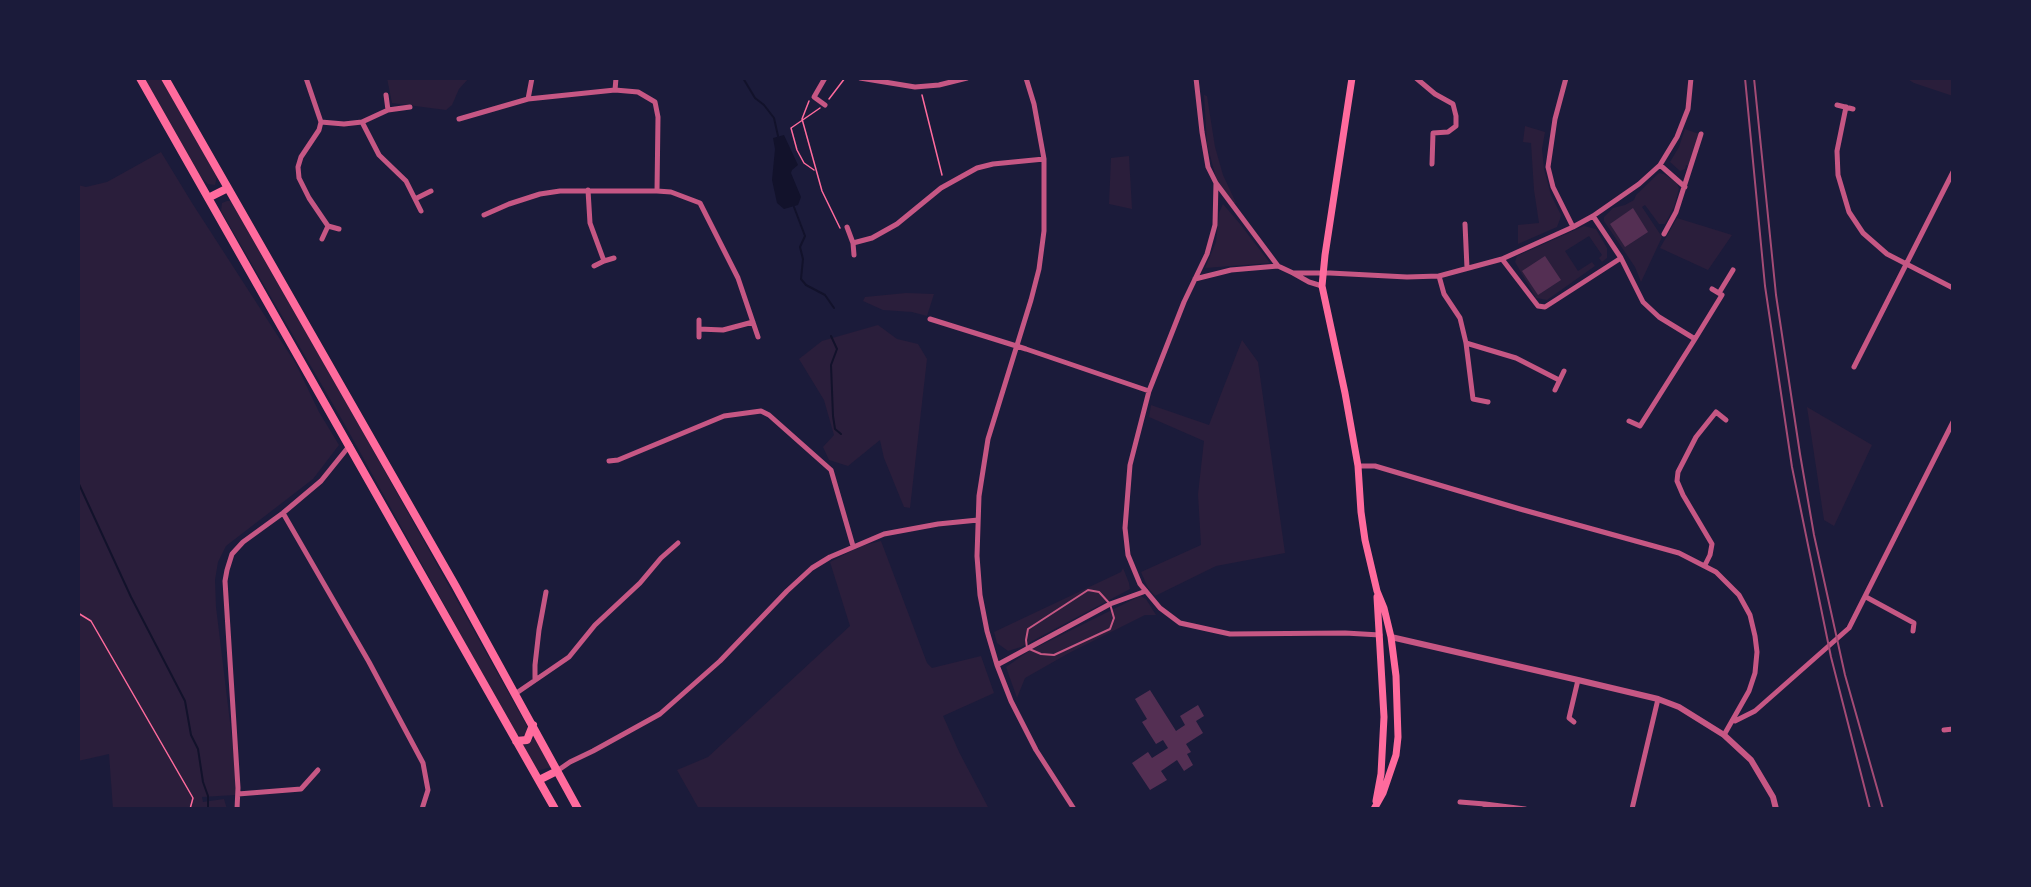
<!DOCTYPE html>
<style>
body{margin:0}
#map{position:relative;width:2031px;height:887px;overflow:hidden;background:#1b1b3a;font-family:Bitter,serif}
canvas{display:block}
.frame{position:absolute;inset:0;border:80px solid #1b1b3a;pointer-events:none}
</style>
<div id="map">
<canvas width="2031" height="887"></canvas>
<div class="frame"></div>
</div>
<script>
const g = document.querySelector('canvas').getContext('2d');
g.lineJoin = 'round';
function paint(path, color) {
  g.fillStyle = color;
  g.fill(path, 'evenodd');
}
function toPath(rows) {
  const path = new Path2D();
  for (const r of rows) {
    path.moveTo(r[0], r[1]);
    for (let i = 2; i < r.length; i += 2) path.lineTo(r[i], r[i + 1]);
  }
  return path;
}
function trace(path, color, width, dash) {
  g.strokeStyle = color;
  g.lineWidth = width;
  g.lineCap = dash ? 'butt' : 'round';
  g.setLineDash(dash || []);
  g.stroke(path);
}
paint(toPath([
 [144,78,161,78,217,176,215,185,208,184,198,174],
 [387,78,469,78,459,89,452,105,446,110,392,103],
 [1906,78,1953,78,1953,96,1914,83],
 [1204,95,1207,96,1215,147,1223,175,1236,203,1233,203,1216,178,1207,144],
 [1525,126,1545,132,1542,149,1544,169,1551,195,1561,215,1560,219,1557,227,1518,244,1518,225,1539,223,1534,190,1531,143,1523,142],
 [1685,129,1699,134,1689,166,1686,165,1685,169,1680,171,1670,162,1679,147],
 [161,152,192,203,296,364,319,412,339,445,313,479,226,546,218,562,215,580,216,607,238,788,235,795,202,797,203,802,224,799,227,809,113,809,109,754,78,761,78,185,86,187,107,182],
 [1129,156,1132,209,1109,204,1111,158],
 [1659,173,1664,174,1677,183,1679,189,1674,207,1665,224,1659,224,1645,205,1642,207,1662,237,1641,282,1635,267,1604,221,1604,217,1613,208,1625,205,1634,200,1636,195],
 [227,201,231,201,234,204,373,450,527,726,526,734,521,736,515,733,345,425,221,211,222,203],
 [1223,204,1240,224,1270,263,1205,268,1216,242,1219,213],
 [1677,218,1732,235,1708,270,1660,248],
 [1584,226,1596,229,1607,248,1607,258,1602,262,1599,258,1602,255,1589,236,1565,251,1578,271,1592,262,1595,266,1547,300,1536,298,1515,262,1517,256],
 [906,293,934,294,927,316,912,312,883,310,863,301,865,297],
 [878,325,897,339,918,344,927,359,910,508,904,507,884,458,880,440,848,466,829,460,823,447,834,435,824,400,799,359,822,341],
 [1242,340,1258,362,1285,553,1216,566,1155,596,1148,588,1141,572,1201,545,1198,494,1204,441,1149,417,1151,405,1209,425],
 [1807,407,1872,445,1834,526,1824,520],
 [881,541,927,663,932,668,981,656,994,693,943,716,959,752,989,809,699,809,677,770,708,757,850,626,830,562,861,546],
 [1123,568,1129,583,1130,589,1021,647,1008,651,997,643,994,632,1121,572],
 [1140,596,1146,599,1156,615,1145,615,1069,653,1025,678,1017,698,1006,667,1029,651],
 [535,738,551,767,537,771,523,745]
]), '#2a1e3b');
paint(toPath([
 [784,135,798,165,792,170,791,173,801,197,798,205,784,209,777,203,772,180,775,149,773,138]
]), '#12122b');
trace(toPath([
 [743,78,755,98,764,105,774,118,778,136],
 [794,207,805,236,800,247,803,259,801,279,806,285,825,295,834,308],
 [831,336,837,349,831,365,833,416,835,429,841,434],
 [78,482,131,597,185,701,191,735,198,749,203,782,208,796,208,809]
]), '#12122b', 2);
paint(toPath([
 [1633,208,1648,232,1625,247,1610,224],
 [1545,256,1561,280,1538,295,1522,271],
 [1150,690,1176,731,1185,725,1180,716,1198,705,1204,716,1196,721,1203,733,1186,744,1191,752,1187,754,1193,765,1184,771,1177,760,1161,771,1167,780,1150,790,1132,763,1148,752,1152,758,1168,748,1163,740,1156,744,1142,722,1147,719,1135,699]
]), '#542f53');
trace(toPath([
 [922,95,942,175],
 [829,99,845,78],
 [809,101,802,119,822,191,840,228],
 [814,170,804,163,797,150,791,128,820,108],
 [78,613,91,621,193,798,190,809]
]), '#ff6b9d', 1.5);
trace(toPath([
 [1088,590,1099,592,1110,604,1114,618,1110,629,1054,655,1041,654,1027,648,1026,640,1028,629,1088,590]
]), '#c65784', 2);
trace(toPath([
 [306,78,321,122,319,130,301,157,298,167,299,178,309,198,328,226,322,239],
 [616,78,615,90,638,92,655,102,658,117,657,191,671,192,700,203,738,278,758,337],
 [825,78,814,97,825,105],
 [860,78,915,87,939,85,967,78],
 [1026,78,1034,104,1044,159,1044,231,1039,269,1031,300,988,439,979,496,977,556,980,595,987,631,997,665,1011,701,1036,750,1074,809],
 [1196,78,1202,132,1208,167,1216,183,1278,266,1293,273],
 [1416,78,1435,94,1453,104,1456,116,1456,126,1448,132,1433,133,1432,164],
 [1566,78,1555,119,1548,167,1553,187,1573,227],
 [386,95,388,110],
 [528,99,532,78],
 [1837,105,1853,109],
 [1846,107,1837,151,1838,175,1849,212,1863,233,1887,254,1953,288],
 [459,119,528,99,615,90],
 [321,122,344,124,362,122,388,110,410,107],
 [362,122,379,155,406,181,415,199,431,191],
 [1660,165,1685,187],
 [1216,183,1215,225,1207,254,1184,302,1149,391,1130,465,1125,528,1128,555,1140,584,1160,608,1180,623,1230,634,1345,633,1380,635],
 [588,190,590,223,604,261,594,266],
 [415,199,421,211],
 [484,215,509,204,540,194,560,191,657,191],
 [1593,216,1621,258,1643,302,1659,317,1695,339],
 [1465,224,1467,268],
 [328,226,339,229],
 [847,227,853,243,854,255],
 [1664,234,1676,212,1701,134],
 [853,243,872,238,897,224,941,188,977,168,993,164,1044,159],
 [1502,259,1538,306,1545,307,1621,258],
 [604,261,614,258],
 [1439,276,1444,294,1460,318,1466,343,1473,399,1488,402],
 [1195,279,1231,270,1278,266],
 [1322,286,1309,282,1293,273,1330,273,1407,277,1439,276,1502,259,1573,227,1593,216,1639,184,1660,165,1677,137,1688,109,1691,78],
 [1719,293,1733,270],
 [930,319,1026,349,1149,391],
 [699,329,723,330,753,322],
 [699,337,699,320],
 [1466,343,1516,358,1559,380],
 [1854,367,1953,172],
 [1555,390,1564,371],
 [1629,421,1640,426,1695,339,1722,295,1712,289],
 [609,461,618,460,724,416,761,411,769,415,831,470,853,546],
 [1358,466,1375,466,1520,509,1679,553,1716,572,1739,595,1750,615,1755,636,1757,652,1755,673,1749,691,1724,735],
 [283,513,369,662,423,763,428,790,422,809],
 [1705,565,1710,555,1712,544,1683,495,1677,481,1678,472,1696,437,1716,412,1726,420],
 [1866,597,1914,623,1913,631],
 [997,665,1110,604,1146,591],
 [535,680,535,665,539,630,546,592],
 [515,694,569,657,595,625,640,583,661,558,678,543],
 [1735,721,1755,711,1849,628,1953,422],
 [1574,722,1569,718,1578,680],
 [1944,730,1953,729],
 [557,771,570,762,593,751,660,714,720,661,787,591,812,568,830,557,884,534,938,524,978,520],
 [238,794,301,789,318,770],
 [1460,802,1485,804,1485,809],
 [1485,804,1525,809],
 [237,809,238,788,225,581,227,570,232,554,243,542,283,513,321,481,350,445],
 [1632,809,1658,699]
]), '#c65784', 5);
trace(toPath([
 [1391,637,1578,680,1658,699,1679,707,1724,735,1751,760,1773,797,1776,809]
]), '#c65784', 6);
trace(toPath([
 [1352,78,1325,255,1322,286,1345,393,1358,466,1361,512,1365,540,1377,591,1384,608,1391,637,1396,676,1398,737,1396,755,1383,793,1374,809],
 [1376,801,1381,774,1384,717,1377,597]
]), '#ff6b9d', 7);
trace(toPath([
 [140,78,555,809],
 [165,78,455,585,578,809],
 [208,198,228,188],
 [516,741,527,740,533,725],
 [539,780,557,771]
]), '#ff6b9d', 8);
trace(toPath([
 [1745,78,1765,286,1792,467,1831,657,1870,809],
 [1754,78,1776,295,1800,454,1814,535,1845,675,1883,809]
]), '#a44b75', 2);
</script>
